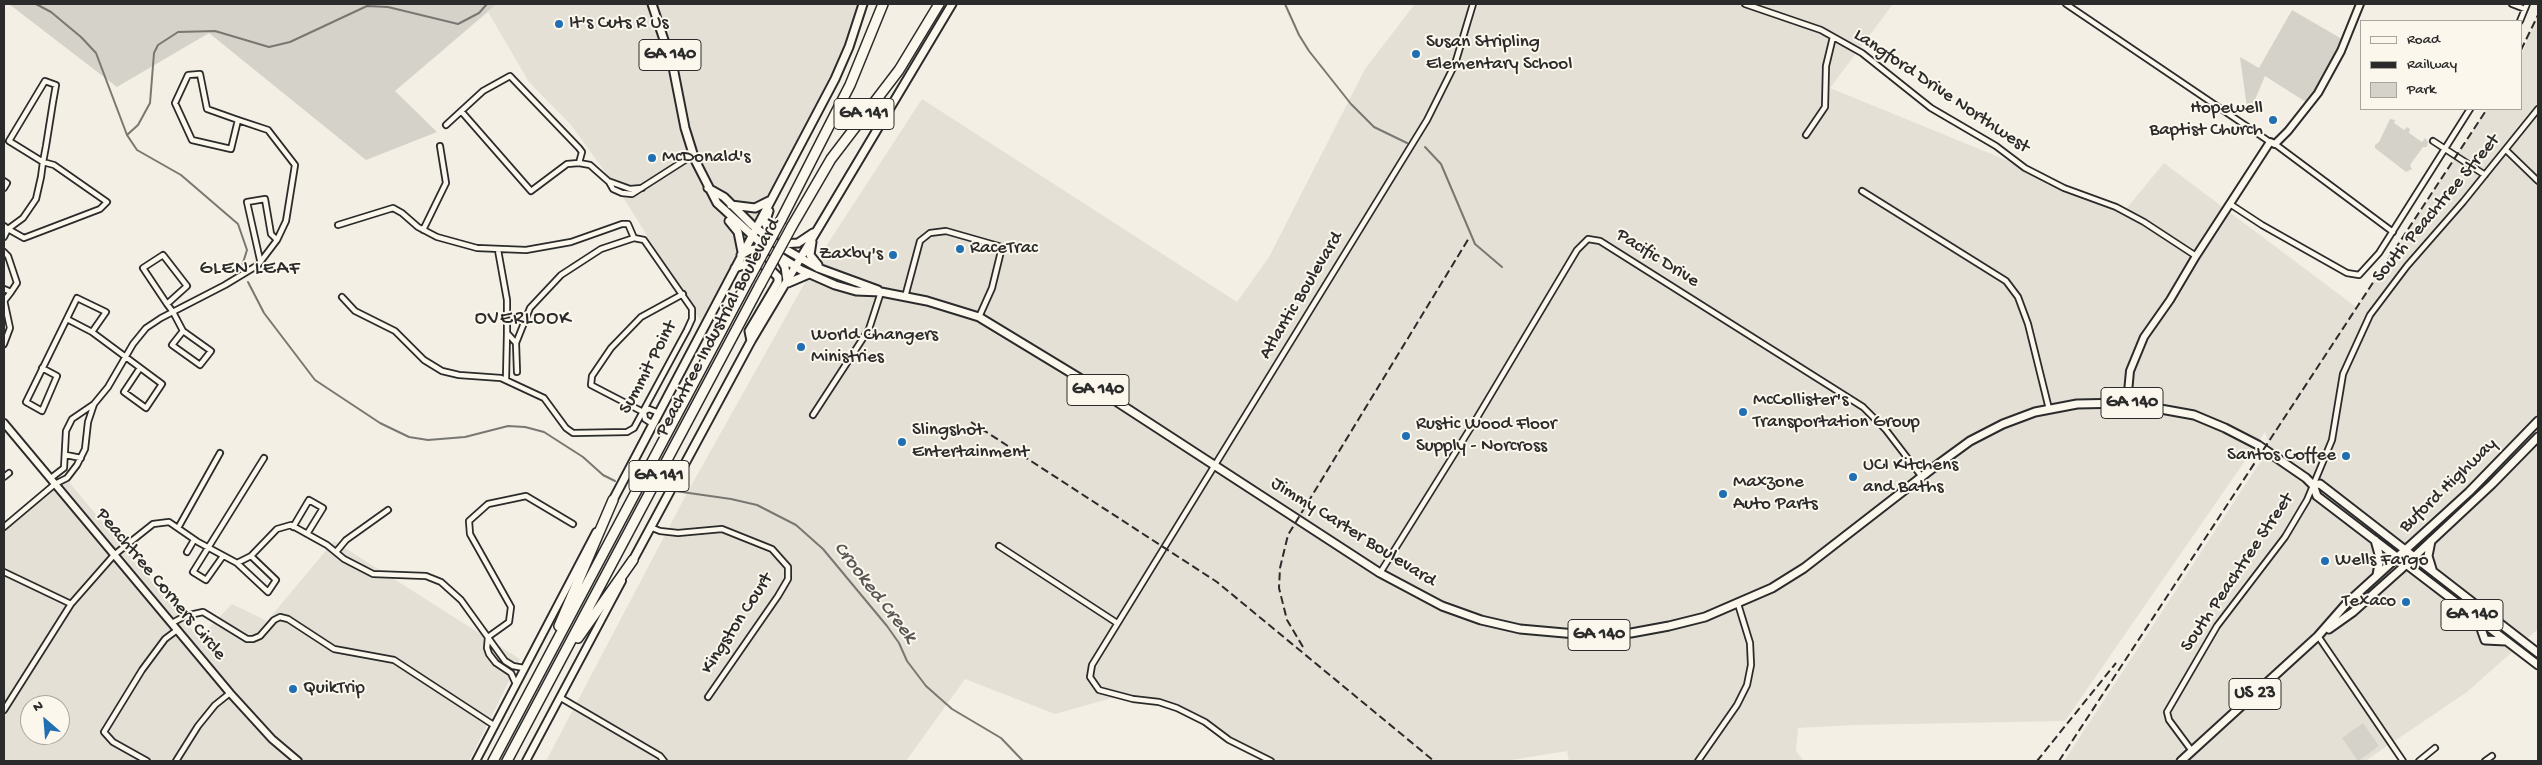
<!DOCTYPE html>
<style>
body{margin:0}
#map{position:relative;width:2542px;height:765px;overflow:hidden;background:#f3efe4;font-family:"Gochi Hand",sans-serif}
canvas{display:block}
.frame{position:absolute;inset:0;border:5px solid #2b2b2b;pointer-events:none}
.legend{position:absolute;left:2360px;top:20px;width:162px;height:90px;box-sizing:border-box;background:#fbf7ec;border:1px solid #a8a59f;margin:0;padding:6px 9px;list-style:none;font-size:15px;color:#2b2b2b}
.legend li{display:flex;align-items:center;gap:10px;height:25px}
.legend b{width:25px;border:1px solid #a8a59f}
.north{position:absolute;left:20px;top:695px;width:50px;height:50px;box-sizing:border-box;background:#fbf7ec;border:1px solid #a8a59f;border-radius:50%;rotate:333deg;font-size:14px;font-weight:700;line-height:20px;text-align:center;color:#2b2b2b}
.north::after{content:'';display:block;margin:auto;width:18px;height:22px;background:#1f6fb2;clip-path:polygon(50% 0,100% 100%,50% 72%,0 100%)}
</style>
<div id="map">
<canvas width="2542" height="765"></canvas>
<div class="frame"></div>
<ul class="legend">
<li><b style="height:6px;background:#fbf7ec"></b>Road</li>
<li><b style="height:6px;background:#2b2b2b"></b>Railway</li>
<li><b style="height:14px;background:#d5d2c9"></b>Park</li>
</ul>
<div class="north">N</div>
</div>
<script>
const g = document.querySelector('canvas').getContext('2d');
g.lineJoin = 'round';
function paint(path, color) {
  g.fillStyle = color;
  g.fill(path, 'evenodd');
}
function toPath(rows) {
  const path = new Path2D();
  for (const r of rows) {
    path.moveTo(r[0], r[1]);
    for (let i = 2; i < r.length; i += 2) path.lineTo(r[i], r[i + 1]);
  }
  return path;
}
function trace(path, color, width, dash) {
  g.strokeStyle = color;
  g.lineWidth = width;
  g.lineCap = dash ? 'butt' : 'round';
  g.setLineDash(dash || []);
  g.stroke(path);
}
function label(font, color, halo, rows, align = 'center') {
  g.font = font + ' "Gochi Hand",sans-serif';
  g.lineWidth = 4;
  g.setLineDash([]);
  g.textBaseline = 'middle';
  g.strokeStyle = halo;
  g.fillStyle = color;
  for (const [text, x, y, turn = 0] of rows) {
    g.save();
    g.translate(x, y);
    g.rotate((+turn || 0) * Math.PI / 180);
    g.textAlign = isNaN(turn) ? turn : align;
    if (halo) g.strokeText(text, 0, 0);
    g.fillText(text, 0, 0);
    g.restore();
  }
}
paint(toPath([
 [497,4,857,4,839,60,745,239,733,268,703,325,621,194,571,125,529,82,488,12],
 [1415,4,1893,4,1830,88,2126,209,2164,163,2356,307,2402,240,2487,109,2521,109,2521,56,2538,14,2538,629,2467,692,2365,761,2064,761,2270,447,2265,432,2065,721,1854,725,1798,728,1796,751,1804,761,1569,761,1567,751,1505,761,1263,761,1186,708,1119,696,1055,714,965,679,906,761,546,761,686,495,821,254,922,99,1237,302,1269,257,1365,69],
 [64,476,199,638,232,604,267,621,334,541,520,659,469,761,4,761,4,529],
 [30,705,60,705,60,735,30,735]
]), '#e4e0d6');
paint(toPath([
 [9,4,497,4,395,91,437,132,366,160,209,33,117,87],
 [2292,10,2342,39,2323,77,2306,102,2265,76,2251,109,2247,108,2240,57,2259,68],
 [2390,119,2395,120,2394,123,2404,130,2407,127,2410,129,2409,133,2422,142,2425,138,2428,142,2427,147,2423,147,2410,165,2412,169,2406,172,2375,148,2375,145,2379,142],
 [2363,723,2379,746,2358,761,2342,738]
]), '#d5d2c9');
trace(toPath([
 [36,4,51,12,81,37,96,53,127,135,137,150,181,175,238,224,247,250,241,269],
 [1285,4,1299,35,1309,51,1351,104,1374,127,1407,143],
 [127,135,138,125,150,103,154,53,158,45,178,32,215,31,269,47,290,42,367,6,388,7,458,24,479,13,487,4],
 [1425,147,1441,164,1475,244,1502,267],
 [248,282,264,313,315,380,380,423,409,437,428,440,465,437,508,426,525,427,544,432,583,457,603,475,615,481],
 [675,491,731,499,757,505,796,525,823,549,887,626,899,643,907,661,926,686,952,709,1001,738,1023,761]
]), '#787772', 2);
const street = toPath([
 [1745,4,1821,30,1862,53,1931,108,1996,146,2025,168,2064,188,2116,207,2144,222,2196,256],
 [2066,4,2270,142],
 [2512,4,2525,9],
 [2520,21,2527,4],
 [461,111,531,191,567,164,579,163,590,165,608,181,630,189,642,188],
 [238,120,231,149,192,140,175,103,188,75,200,74,207,109,238,120,268,130,295,165,286,221,277,240],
 [446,125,483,91,510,76,579,148,582,152,579,163],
 [1806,135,1825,107,1826,66,1833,37],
 [2433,141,2485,175],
 [2275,144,2393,232],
 [2506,150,2538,181],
 [43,162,54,165,107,202,100,209,24,238,8,229,23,218,36,199,41,177,43,162,46,146,53,102,56,85,45,81,9,141,43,162],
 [4,181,7,183,4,188],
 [609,182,613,189,622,193,632,194,693,155],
 [1862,191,2006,281,2018,297,2028,324,2049,409],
 [2230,204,2262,225,2347,273,2359,275,2379,253,2470,109],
 [338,225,393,208,402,213,418,227,437,237,477,248,526,250,571,242,622,224,628,224,634,238],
 [4,226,8,229,4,237],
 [423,230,446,183,440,146],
 [498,250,507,300,507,333,516,343],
 [4,252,8,256,17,283,11,292],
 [4,289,11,292,4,301],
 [342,297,355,311,395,331,424,360,442,371,459,375,501,378,544,398,566,428,573,433,627,432,634,428,687,330,692,319,692,309,644,240,634,238,601,249,561,275,530,308,516,343,517,372],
 [905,297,920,241,930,233,946,231,1002,247,992,288,979,317],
 [167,304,187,286,163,255,143,268,167,304,173,312,183,331,211,351,200,365,172,345,183,331],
 [67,319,92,332],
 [4,344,10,328,4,300],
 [42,368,57,376,42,411,26,402,77,298,106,312,92,332,162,384,146,408,124,392,140,368],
 [506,379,507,333],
 [644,413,645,419,653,424],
 [659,413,649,409,643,412,591,385,592,376,611,348,641,317,683,294],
 [813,415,869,329,881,292],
 [66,455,81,458],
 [4,477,9,473],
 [51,478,64,468,66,431,72,419,94,404],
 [4,527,55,484,67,478,77,465,85,449,88,422,94,404,108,387,133,344,146,328,161,318,225,285,258,265,277,240,271,234,265,199,247,202,260,260],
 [293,527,309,500,323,508,307,534],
 [650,527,660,531,678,533,722,529,772,549,788,567,788,579,778,596,708,697],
 [178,528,220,453],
 [999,546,1117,623],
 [187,552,194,540],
 [336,552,346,540,388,510],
 [223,556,206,580,193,572,264,458],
 [237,563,268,592,276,580,251,556],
 [4,572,71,604],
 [1380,573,1478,416,1577,250,1588,239,1600,241,1863,407,1886,430,1922,477],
 [172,623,185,616,203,612,247,639,253,639,260,636,274,620,280,617,288,619,334,649,394,660,495,726],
 [2318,636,2403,761],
 [488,637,509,622,511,607,470,534,469,521,488,504,526,496,573,524],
 [488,637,487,648,489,654,496,663,511,673,516,684],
 [561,698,660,756,664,761],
 [4,710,71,604,114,555,153,524,169,522,198,542,237,563,251,556,277,529,291,525,327,545,344,559,373,574,426,576,441,582,461,600,505,661,513,666,524,668],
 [2192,751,2169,720,2167,712,2217,626,2285,537,2307,500,2332,440,2343,374,2370,315,2407,266,2463,202,2538,109],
 [147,761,113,742,104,732,142,670,165,639,177,630],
 [176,761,198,726,215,705,230,693],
 [1271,761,1229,740,1205,722,1177,708,1159,702,1133,699,1099,690,1090,677,1092,665,1427,120,1455,64,1473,4],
 [1698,761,1737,705,1747,685,1751,665,1750,643,1738,604],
 [2419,761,2435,748],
 [2485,761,2492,756]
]);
const secondary = toPath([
 [2127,403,2130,371,2144,337,2170,300,2196,256,2270,142,2275,144,2288,131,2318,93,2341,51,2360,4],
 [4,423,230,693,272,739,298,761],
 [476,761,596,532],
 [526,761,622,581]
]);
const primary = toPath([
 [652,4,673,67,685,128,695,160,717,203,765,247,801,270,835,285,856,291,881,292,927,301,979,317,1091,385,1380,573,1442,606,1481,620,1520,629,1587,635,1631,633,1669,626,1705,617,1772,588,1804,568,1933,468,1970,441,2003,424,2035,412,2077,404,2127,403,2194,415,2225,428,2258,445,2306,478,2313,485,2317,496,2538,665],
 [708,188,724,197,752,225,778,245,818,268,878,290],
 [731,205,755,208,769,201],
 [769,211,765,223,773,238],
 [729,221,738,232,742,252],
 [812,242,810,255,818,265],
 [780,244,798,243,813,233],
 [741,255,750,250,765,247],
 [780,258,785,267,787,281],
 [735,268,755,261,770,269,778,277,778,282,749,331,751,341],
 [788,283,809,274],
 [2313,485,2320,484,2538,653],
 [613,500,835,79,849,47,863,4],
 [2375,540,2380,558,2377,575],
 [2431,541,2428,556,2432,569],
 [633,560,751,341,952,4],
 [2479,623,2485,640,2506,641],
 [2329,629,2353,612,2400,570,2492,484,2538,437],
 [2181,761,2318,636,2347,603,2469,492,2538,421]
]);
const highway = toPath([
 [781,220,850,85,883,4],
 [792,226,831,159,899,70,939,4],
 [559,626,613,500],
 [578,638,633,560],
 [493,761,749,279],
 [507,761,760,285]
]);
trace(street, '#2b2b2b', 8);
trace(secondary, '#2b2b2b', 10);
trace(primary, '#2b2b2b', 11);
trace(highway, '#2b2b2b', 12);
trace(street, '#fbf7ec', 4.5);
trace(secondary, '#fbf7ec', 6);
trace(primary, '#fbf7ec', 7);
trace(highway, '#fbf7ec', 9);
trace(toPath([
 [2521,50,2538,15],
 [971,422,1217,582,1434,761],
 [1303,647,1287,620,1279,588,1280,568,1288,535,1469,238],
 [2037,761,2116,663],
 [2059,761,2487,109]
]), '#2b2b2b', 2, [8, 4]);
const highwayBridge = toPath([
 [749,279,781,220],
 [760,285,792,226]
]);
trace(highwayBridge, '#2b2b2b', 12, []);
trace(highwayBridge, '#fbf7ec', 9);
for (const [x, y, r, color] of [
 [559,24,5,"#1f6fb2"],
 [1416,54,5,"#1f6fb2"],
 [2273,120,5,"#1f6fb2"],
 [652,158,5,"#1f6fb2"],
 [960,249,5,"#1f6fb2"],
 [893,255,5,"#1f6fb2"],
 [801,347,5,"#1f6fb2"],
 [1743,412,5,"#1f6fb2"],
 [1406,436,5,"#1f6fb2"],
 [902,442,5,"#1f6fb2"],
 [2346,456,5,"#1f6fb2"],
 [1853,477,5,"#1f6fb2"],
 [1723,494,5,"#1f6fb2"],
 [2325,561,5,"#1f6fb2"],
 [2406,602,5,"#1f6fb2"],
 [293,689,5,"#1f6fb2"]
]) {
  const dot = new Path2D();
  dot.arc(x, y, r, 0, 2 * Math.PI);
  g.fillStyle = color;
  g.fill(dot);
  trace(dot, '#fbf7ec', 2);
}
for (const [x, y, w] of [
 [670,55,62],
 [864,114,60],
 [1098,390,62],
 [2132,403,62],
 [659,476,60],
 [2472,615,62],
 [1599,635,62],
 [2255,694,52]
]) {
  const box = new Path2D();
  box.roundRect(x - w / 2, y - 15.5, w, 31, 4);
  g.fillStyle = '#fbf7ec';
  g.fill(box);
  trace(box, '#2b2b2b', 1);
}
label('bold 18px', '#2b2b2b', null, [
 ["GA 140",670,55],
 ["GA 141",864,114],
 ["GA 140",1098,390],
 ["GA 140",2132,403],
 ["GA 141",659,476],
 ["GA 140",2472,615],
 ["GA 140",1599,635],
 ["US 23",2255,694]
]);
label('19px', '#2b2b2b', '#fbf7ec', [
 ["It's Cuts R Us",569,24],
 ["Susan Stripling",1426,43],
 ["Elementary School",1426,65],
 ["Hopewell",2263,109,"right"],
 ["Baptist Church",2263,131,"right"],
 ["McDonald's",662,158],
 ["RaceTrac",970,249],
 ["Zaxby's",883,255,"right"],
 ["World Changers",811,336],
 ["Ministries",811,358],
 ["McCollister's",1753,401],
 ["Transportation Group",1753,423],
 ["Rustic Wood Floor",1416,425],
 ["Supply - Norcross",1416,447],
 ["Slingshot",912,431],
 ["Entertainment",912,453],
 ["Santos Coffee",2336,456,"right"],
 ["UCI Kitchens",1863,466],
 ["and Baths",1863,488],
 ["Maxzone",1733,483],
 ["Auto Parts",1733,505],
 ["Wells Fargo",2335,561],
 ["Texaco",2396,602,"right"],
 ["QuikTrip",303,689]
], 'left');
label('19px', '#2b2b2b', '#fbf7ec', [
 ["Langford Drive Northwest",1941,92,34],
 ["South Peachtree Street",2437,209,-50],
 ["Pacific Drive",1657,259,32],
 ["Atlantic Boulevard",1302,296,-59],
 ["Peachtree Industrial Boulevard",719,328,-62],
 ["Summit Point",649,368,-62],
 ["Buford Highway",2449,486,-44],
 ["Jimmy Carter Boulevard",1353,533,32],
 ["South Peachtree Street",2238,573,-56],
 ["Peachtree Corners Circle",160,585,50],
 ["Kingston Court",738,624,-57]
]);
g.letterSpacing = '1px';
label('20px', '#2b2b2b', '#fbf7ec', [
 ["GLEN LEAF",250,270],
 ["OVERLOOK",523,320]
]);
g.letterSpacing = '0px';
label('italic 20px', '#585755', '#fbf7ec', [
 ["Crooked Creek",874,593,52]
]);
</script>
